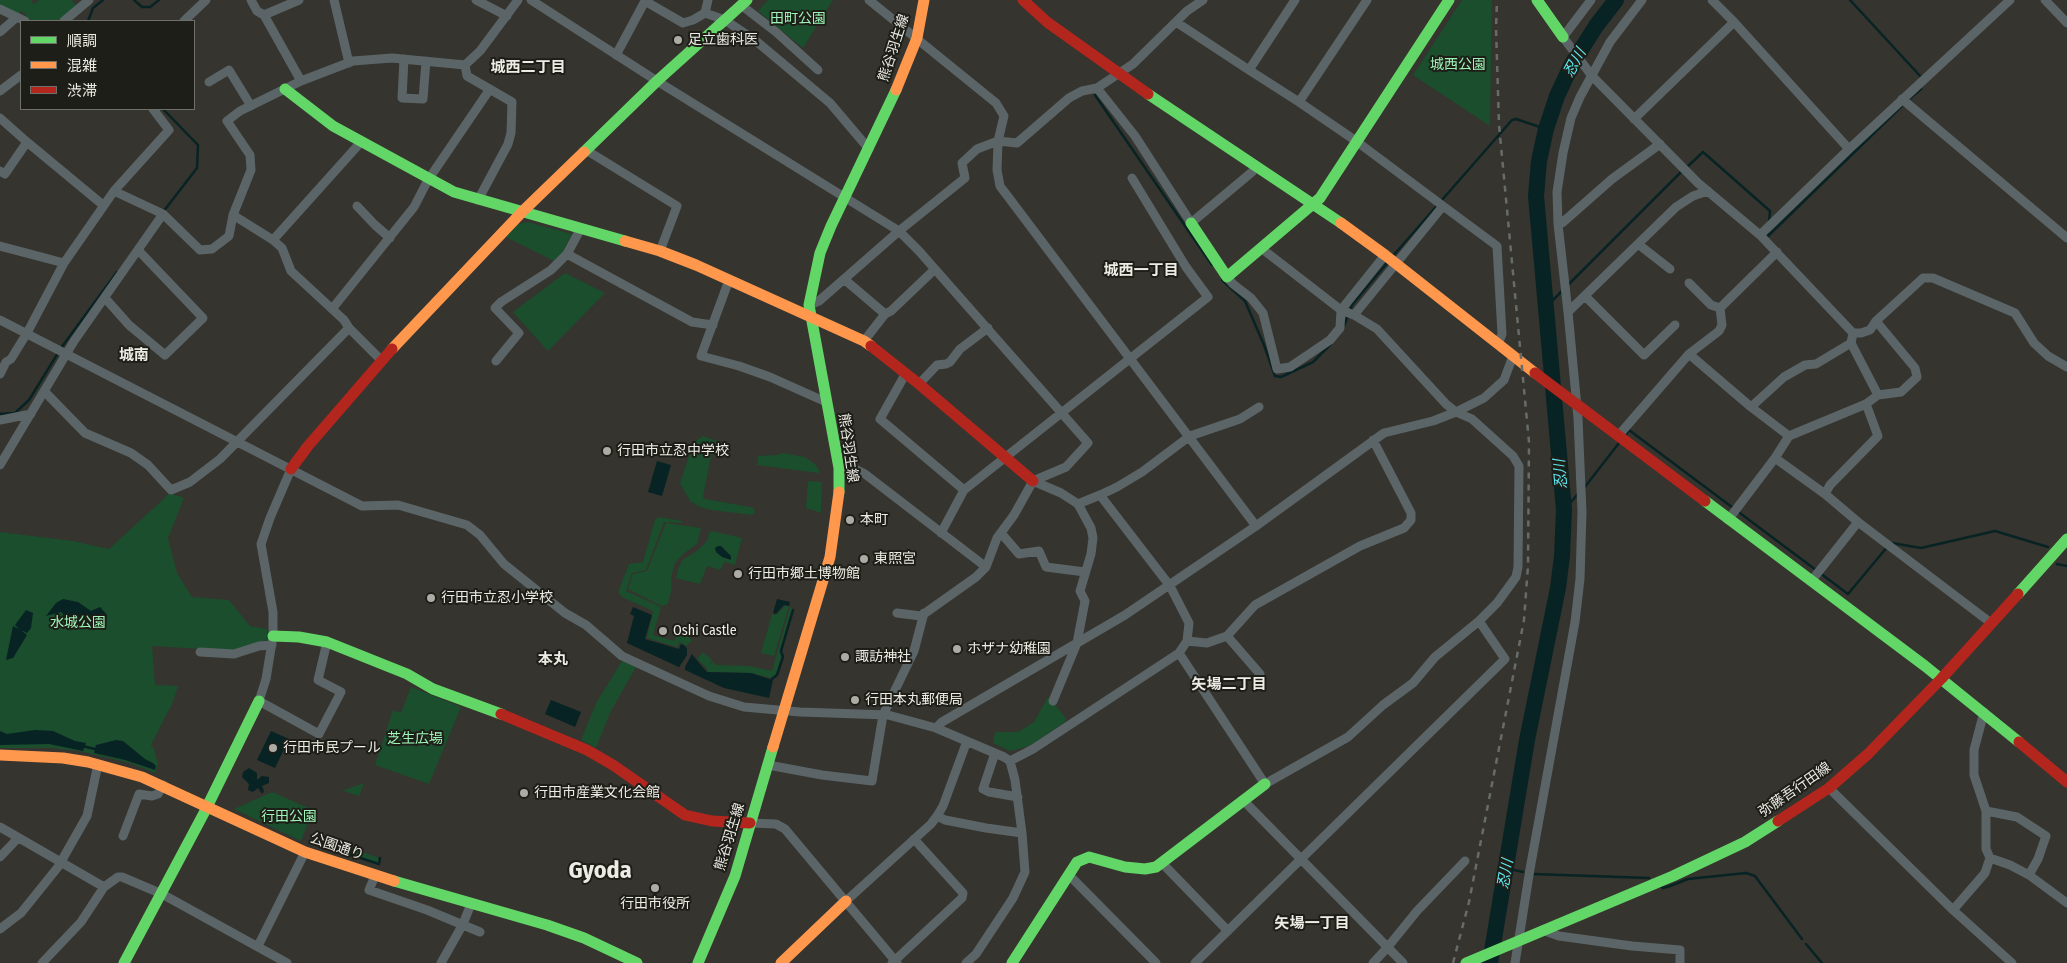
<!DOCTYPE html>
<meta charset="utf-8">
<style>
body{margin:0}
#map{position:relative;width:2067px;height:963px;overflow:hidden;background:#35342e;font-family:"Fira Sans Condensed","Noto Sans JP",sans-serif}
canvas{display:block}
.legend{position:absolute;left:20px;top:20px;width:175px;height:90px;box-sizing:border-box;background:#1e1e18;border:1px solid #70706a;margin:0;padding:6px 9px;list-style:none;font-size:15px;color:#ecebe4}
.legend li{display:flex;align-items:center;gap:10px;height:25px}
.legend b{width:25px;border:1px solid #70706a}
</style>
<div id="map">
<canvas width="2067" height="963"></canvas>
<ul class="legend">
<li><b style="height:6px;background:#63d668"></b>順調</li>
<li><b style="height:6px;background:#ff974d"></b>混雑</li>
<li><b style="height:6px;background:#b3261e"></b>渋滞</li>
</ul>
</div>
<script>
const g = document.querySelector('canvas').getContext('2d');
g.lineJoin = 'round';
function paint(path, color) {
  g.fillStyle = color;
  g.fill(path, 'evenodd');
}
function toPath(rows) {
  const path = new Path2D();
  for (const r of rows) {
    path.moveTo(r[0], r[1]);
    for (let i = 2; i < r.length; i += 2) path.lineTo(r[i], r[i + 1]);
  }
  return path;
}
function trace(path, color, width, dash) {
  g.strokeStyle = color;
  g.lineWidth = width;
  g.lineCap = dash ? 'butt' : 'round';
  g.setLineDash(dash || []);
  g.stroke(path);
}
function label(font, color, halo, rows, align = 'center') {
  g.font = font + ' "Fira Sans Condensed","Noto Sans JP",sans-serif';
  g.lineWidth = 4;
  g.setLineDash([]);
  g.textBaseline = 'middle';
  g.strokeStyle = halo;
  g.fillStyle = color;
  for (const [text, x, y, turn = 0] of rows) {
    g.save();
    g.translate(x, y);
    g.rotate((+turn || 0) * Math.PI / 180);
    g.textAlign = isNaN(turn) ? turn : align;
    if (halo) g.strokeText(text, 0, 0);
    g.fillText(text, 0, 0);
    g.restore();
  }
}
paint(toPath([
 [0,0,31,0,34,4,39,0,71,0,77,6,59,21,31,21,22,11,18,14,0,5],
 [768,0,833,0,803,48,758,11],
 [1462,0,1492,0,1490,126,1413,75],
 [528,222,572,234,562,253,554,261,506,237,518,224],
 [565,273,605,293,548,351,513,312],
 [703,436,728,445,728,447,713,446,703,497,705,499,750,507,754,508,755,513,752,515,711,510,700,507,690,501,680,483,693,443],
 [783,453,805,457,816,465,820,472,818,473,757,465,758,456,776,455],
 [808,481,822,482,821,513,806,508],
 [170,493,184,498,168,538,177,573,192,597,229,600,250,626,267,629,267,640,234,651,152,646,155,685,178,686,172,704,151,745,154,749,158,764,155,773,130,763,79,751,51,748,0,748,0,532,73,541,109,549],
 [659,517,682,521,681,523,664,522,646,570,632,573,626,591,661,607,653,635,674,641,677,634,681,635,681,638,684,636,689,637,692,641,686,646,680,642,677,647,647,638,653,611,622,597,618,592,629,564,643,562,655,520],
 [666,523,701,528,697,544,683,554,675,563,671,578,671,592,668,604,662,606,628,589,633,574,647,571],
 [712,531,742,538,735,565,725,562,720,570,707,566,700,584,676,578,678,569,682,560,697,551,707,541,709,533],
 [785,606,789,606,774,656,761,653,772,614,776,615],
 [790,607,792,608,780,651,781,657,776,674,771,678,751,673,708,672,706,667,697,659,703,652,712,660,710,664,713,662,716,665,749,666,772,671],
 [622,661,636,667,610,713,596,748,581,740,596,703],
 [411,687,461,707,429,784,375,765,393,710,401,713],
 [1048,697,1066,718,1065,722,1031,745,1019,749,1010,751,993,743,995,732,1018,732,1034,722],
 [364,783,359,796,344,791,344,790],
 [272,792,313,810,301,841,234,809],
 [325,839,379,858,378,863,323,845]
]), '#1a4e2d');
paint(toPath([
 [657,461,671,465,662,496,648,492],
 [718,546,721,546,731,556,731,560,722,557,716,552,715,548],
 [63,599,78,602,91,611,100,607,107,615,106,627,103,629,92,621,82,625,68,624,64,619,63,614,61,612,46,616,56,603],
 [777,599,790,602,789,606,784,605,776,614,773,613],
 [633,607,652,615,645,639,679,649,681,644,684,645,707,672,751,673,773,680,769,698,724,688,627,643,634,616,630,614],
 [26,610,33,613,31,628,27,633,21,630,27,635,13,658,6,660,13,626,19,629,15,625],
 [551,700,581,712,575,727,545,714],
 [35,730,53,731,75,741,86,743,83,751,49,744,0,745,0,731,7,734],
 [271,731,289,739,275,768,257,760],
 [116,740,123,741,145,759,153,763,156,766,155,770,125,760,94,753,96,745],
 [249,768,257,773,257,780,262,776,269,777,269,783,262,786,264,791,262,794,258,788,253,792,248,790,249,784,242,777,243,772]
]), '#082324');
paint(toPath([
 [687,648,694,653,692,654,685,667,685,672,678,669,687,655]
]), '#35342e');
trace(toPath([
 [134,0,142,7,150,7,159,0],
 [1850,0,1922,78],
 [88,21,93,8,103,0],
 [1095,95,1212,265],
 [1908,100,1921,89],
 [1686,168,1703,152,1770,211,1769,223],
 [163,212,197,168,198,145,163,109],
 [1768,230,1768,236,1904,104],
 [1392,257,1512,120,1516,119,1546,129],
 [1222,280,1245,301,1264,345,1275,376,1281,377,1313,362,1331,344],
 [1567,286,1682,171],
 [1545,308,1563,290],
 [1344,326,1352,305,1387,263],
 [61,348,117,272],
 [0,414,15,413,29,400,58,353],
 [1624,437,1629,430,1816,570],
 [1584,488,1619,443],
 [1564,510,1578,494],
 [1892,543,1921,548,1995,531,2048,547],
 [2057,564,2067,566],
 [1820,573,1848,594,1888,546],
 [772,679,777,675,783,657,781,651,793,610],
 [82,746,95,749],
 [323,846,379,864,380,858],
 [1505,868,1523,872],
 [1533,874,1649,878],
 [1660,886,1663,888,1670,886,1688,879,1746,873,1755,876,1802,939],
 [1806,944,1822,963]
]), '#082324', 2.5);
trace(toPath([
 [1490,963,1527,740,1558,588,1562,556,1564,510,1536,196,1539,161,1546,129,1557,96,1572,64,1596,26,1616,0]
]), '#082324', 16);
trace(toPath([
 [251,0,257,11,264,15,299,0],
 [334,0,349,63],
 [476,0,507,16],
 [531,0,657,81,899,231,919,251,1088,443,1066,467,1033,481],
 [708,0,705,13,725,20,756,41,830,103,869,149],
 [869,0,996,103,1004,116,998,141,997,170,1000,186,1256,526,1125,615,942,722,936,728],
 [1591,0,1563,37,1592,76,1698,183,1760,235,1853,333,1861,333,1870,330,1876,321,1915,368,1917,377,1901,392,1878,395],
 [1712,0,1734,22],
 [2045,0,2067,23],
 [741,5,776,32,818,70],
 [0,9,25,21],
 [264,15,301,81],
 [64,21,89,0],
 [184,21,206,0],
 [1176,22,1249,70,1295,0],
 [0,32,17,17],
 [616,55,645,1,683,23,693,20,705,13],
 [404,59,402,98,423,99,426,61],
 [465,65,480,51,518,0],
 [1249,70,1299,102,1367,0],
 [209,82,229,70,251,106],
 [1097,88,1135,136,1191,223,1252,172,1256,166],
 [0,91,21,75],
 [1902,99,2067,238],
 [0,118,27,142],
 [1634,119,1734,22,1849,149],
 [361,142,273,240,282,248,291,271,344,320,349,328,381,360],
 [586,150,677,206,660,251],
 [0,171,5,174,27,142,103,205],
 [114,191,163,214,200,250,212,249,229,236,233,215,273,240],
 [357,206,375,225,390,238],
 [1443,206,1497,246,1502,334,1498,344],
 [233,215,251,170,250,155,227,121,240,111,301,81,353,61,392,58,465,65,467,76,512,102,511,133,508,144,478,200],
 [1558,224,1562,223,1612,179,1660,144],
 [1760,235,1849,149,2010,0],
 [1638,244,1670,269],
 [0,246,64,263,114,191,169,130,153,109],
 [1261,248,1341,310,1385,255],
 [567,254,692,322,713,325],
 [1227,277,1233,284,1251,298,1263,313,1277,369,1290,367,1330,340,1340,328,1341,310,1354,315],
 [844,279,885,314],
 [729,280,701,356,739,366,770,377,826,402],
 [1689,283,1711,305,1720,308],
 [1585,296,1644,355,1675,325],
 [105,298,129,325,165,355,203,318,138,250],
 [809,305,819,301,899,231,965,178,962,163,977,149,998,141,1017,143,1069,98,1082,91,1097,88,1133,64,1187,11,1203,0],
 [332,309,414,207,428,180,490,89],
 [1568,312,1558,224,1557,192,1563,153,1571,118,1580,97,1610,42,1642,0],
 [0,320,362,506,398,505,467,525,480,535,504,564,565,613,586,625,622,656,709,696,744,707,800,712,888,715,936,728,1004,757,1010,761,1015,780,1022,833,1025,872,1013,898,976,954,966,963],
 [1876,321,1923,278,1933,278,2015,313,2034,343,2048,356,2067,367],
 [864,341,885,314,891,311,935,269],
 [1851,343,1816,364,1805,365,1784,377,1751,407,1789,436,1866,404,1878,395,1851,343,1853,333],
 [1689,354,1719,331,1722,325,1720,308,1777,252],
 [496,361,519,333,495,308,501,302,551,270,567,254,581,228],
 [906,373,880,419,964,490],
 [0,374,6,362,11,359,27,333,64,263],
 [919,384,937,365,946,364,950,362,960,349,988,328],
 [44,391,85,433,131,453,148,465,171,490,190,482,220,459,349,328],
 [0,420,31,414],
 [1618,436,1689,354,1751,407],
 [1775,458,1825,494,1858,522],
 [0,465,74,341,163,214],
 [839,468,857,470,865,474,986,567],
 [291,469,270,518,261,544,273,612,273,636,266,679,259,701,319,734,341,692,318,680,327,642],
 [1825,494,1830,485,1878,436,1866,404],
 [1100,495,1117,487,1142,472,1190,436,1240,419,1259,407],
 [1728,520,1775,458,1789,436],
 [1256,526,1384,433,1433,421,1456,412,1484,398,1504,380,1513,356],
 [941,533,964,490,1208,297,1186,267,1132,178],
 [1001,533,1019,554,1039,551,1046,567,1085,572],
 [1812,580,1858,522,1991,623],
 [897,613,921,616,976,577,986,567,997,538,1014,515,1033,481,1061,493,1078,504,1100,495,1170,586,1189,623,1187,641,1179,653,1033,749,1010,761],
 [1227,636,1260,674],
 [1187,641,1207,643,1227,636,1255,605,1360,546,1404,528,1411,520,1411,513,1373,440],
 [200,652,234,654,259,646,272,645],
 [1179,653,1265,784,1348,737,1383,705,1413,683,1435,657,1479,621,1497,603,1516,577,1518,567,1519,466,1513,456,1472,419,1456,412,1446,404,1377,329,1354,315,1443,206,1356,141,1299,102],
 [1053,701,1077,643,1085,601,1080,591,1091,554,1093,538,1091,528,1078,504],
 [1984,712,1974,750,1974,775,1986,811,2017,817,2046,836,2038,859,2029,875],
 [995,753,983,789,989,792,1018,797],
 [768,765,822,775,872,781,883,715,914,651,924,613],
 [1829,788,1953,910,2012,963],
 [1243,800,1403,963],
 [1986,811,1986,849,1990,858],
 [937,816,945,820,986,828,1022,833],
 [750,823,776,824,785,829,897,963],
 [0,827,104,887],
 [123,836,139,794,152,796,158,794,163,785],
 [0,857,18,838],
 [1162,863,1228,931],
 [1069,875,1156,963],
 [375,876,369,890,427,910,480,932],
 [846,901,931,824,937,816,943,806,967,741],
 [1953,910,1985,873,1990,858,2010,865,2029,875,2067,903],
 [0,929,21,913,58,867,87,816,98,764],
 [1542,930,1559,936,1632,946,1680,950,1680,963],
 [258,946,305,852],
 [42,963,81,922,104,887,118,877,122,877,162,894,287,963],
 [441,963,463,924,471,904],
 [892,963,962,898,963,893,914,839],
 [1195,963,1505,659,1479,621],
 [1373,963,1387,948,1417,911,1465,861],
 [1515,963,1530,869,1575,622,1580,579,1582,512,1578,418,1568,312,1676,207,1693,196,1708,191]
]), '#5b6567', 9);
trace(toPath([
 [1537,0,1563,37],
 [285,89,333,126,454,192,625,241],
 [1148,94,1341,223],
 [584,152,657,81,747,0],
 [1191,223,1227,277,1320,198,1449,0],
 [839,492,839,468,809,305,820,253,831,226,896,90],
 [1705,501,1925,666,2019,742],
 [2018,594,2067,539],
 [273,636,299,637,327,642,407,674,433,689,501,714],
 [394,881,547,925,584,938,637,963],
 [124,963,204,813,259,701],
 [698,963,735,876,773,747],
 [1012,963,1077,862,1089,857,1125,867,1145,869,1156,867,1265,784],
 [1466,963,1673,876,1745,842,1778,821]
]), '#63d668', 11);
trace(toPath([
 [896,90,917,38,924,0],
 [1341,223,1385,255,1535,373],
 [625,241,660,251,696,265,864,341,871,346],
 [392,349,523,211,584,152],
 [773,747,830,557,839,492],
 [0,755,63,758,88,762,142,777,305,852,394,881],
 [781,963,846,901]
]), '#ff974d', 11);
trace(toPath([
 [1023,0,1047,22,1148,94],
 [871,346,919,384,1033,481],
 [1535,373,1705,501],
 [291,469,308,446,392,349],
 [501,714,587,750,613,765,685,815,712,821,750,823],
 [2019,742,2067,782],
 [1778,821,1829,788,1868,754,1941,679,2018,594]
]), '#b3261e', 11);
trace(toPath([
 [1453,963,1469,902,1524,620,1528,566,1529,442,1499,125,1496,28,1497,0]
]), '#676c6a', 2.5, [6, 6]);
for (const [x, y, r, color] of [
 [678,40,5,"#acaba4"],
 [607,451,5,"#acaba4"],
 [850,520,5,"#acaba4"],
 [864,559,5,"#acaba4"],
 [738,574,5,"#acaba4"],
 [431,598,5,"#acaba4"],
 [663,631,5,"#acaba4"],
 [957,649,5,"#acaba4"],
 [845,657,5,"#acaba4"],
 [855,700,5,"#acaba4"],
 [273,748,5,"#acaba4"],
 [524,793,5,"#acaba4"],
 [655,888,5,"#acaba4"]
]) {
  const dot = new Path2D();
  dot.arc(x, y, r, 0, 2 * Math.PI);
  g.fillStyle = color;
  g.fill(dot);
  trace(dot, '#1e1e18', 2);
}
label('14px', '#9df4b6', '#1e1e18', [
 ["田町公園",798,19],
 ["城西公園",1458,65],
 ["水城公園",78,623],
 ["芝生広場",415,739],
 ["行田公園",289,817]
]);
label('14px', '#ecebe4', '#1e1e18', [
 ["足立歯科医",688,40],
 ["行田市立忍中学校",617,451],
 ["本町",860,520],
 ["東照宮",874,559],
 ["行田市郷土博物館",748,574],
 ["行田市立忍小学校",441,598],
 ["Oshi Castle",673,631],
 ["ホザナ幼稚園",967,649],
 ["諏訪神社",855,657],
 ["行田本丸郵便局",865,700],
 ["行田市民プール",283,748],
 ["行田市産業文化会館",534,793],
 ["行田市役所",655,904,"center"]
], 'left');
label('14px', '#ecebe4', '#1e1e18', [
 ["熊谷羽生線",894,48,-72],
 ["熊谷羽生線",848,448,82],
 ["弥藤吾行田線",1795,790,-35],
 ["熊谷羽生線",730,837,-73],
 ["公園通り",337,847,19]
]);
label('italic 15px', '#5ee9f2', '#1e1e18', [
 ["忍川",1575,63,-61],
 ["忍川",1561,474,-95],
 ["忍川",1506,874,-80]
]);
label('bold 15px', '#ecebe4', '#1e1e18', [
 ["城西二丁目",528,68],
 ["城西一丁目",1141,271],
 ["城南",134,356],
 ["本丸",553,660],
 ["矢場二丁目",1229,685],
 ["矢場一丁目",1312,924]
]);
label('bold 24px', '#ecebe4', '#1e1e18', [
 ["Gyoda",600,871]
]);
</script>
